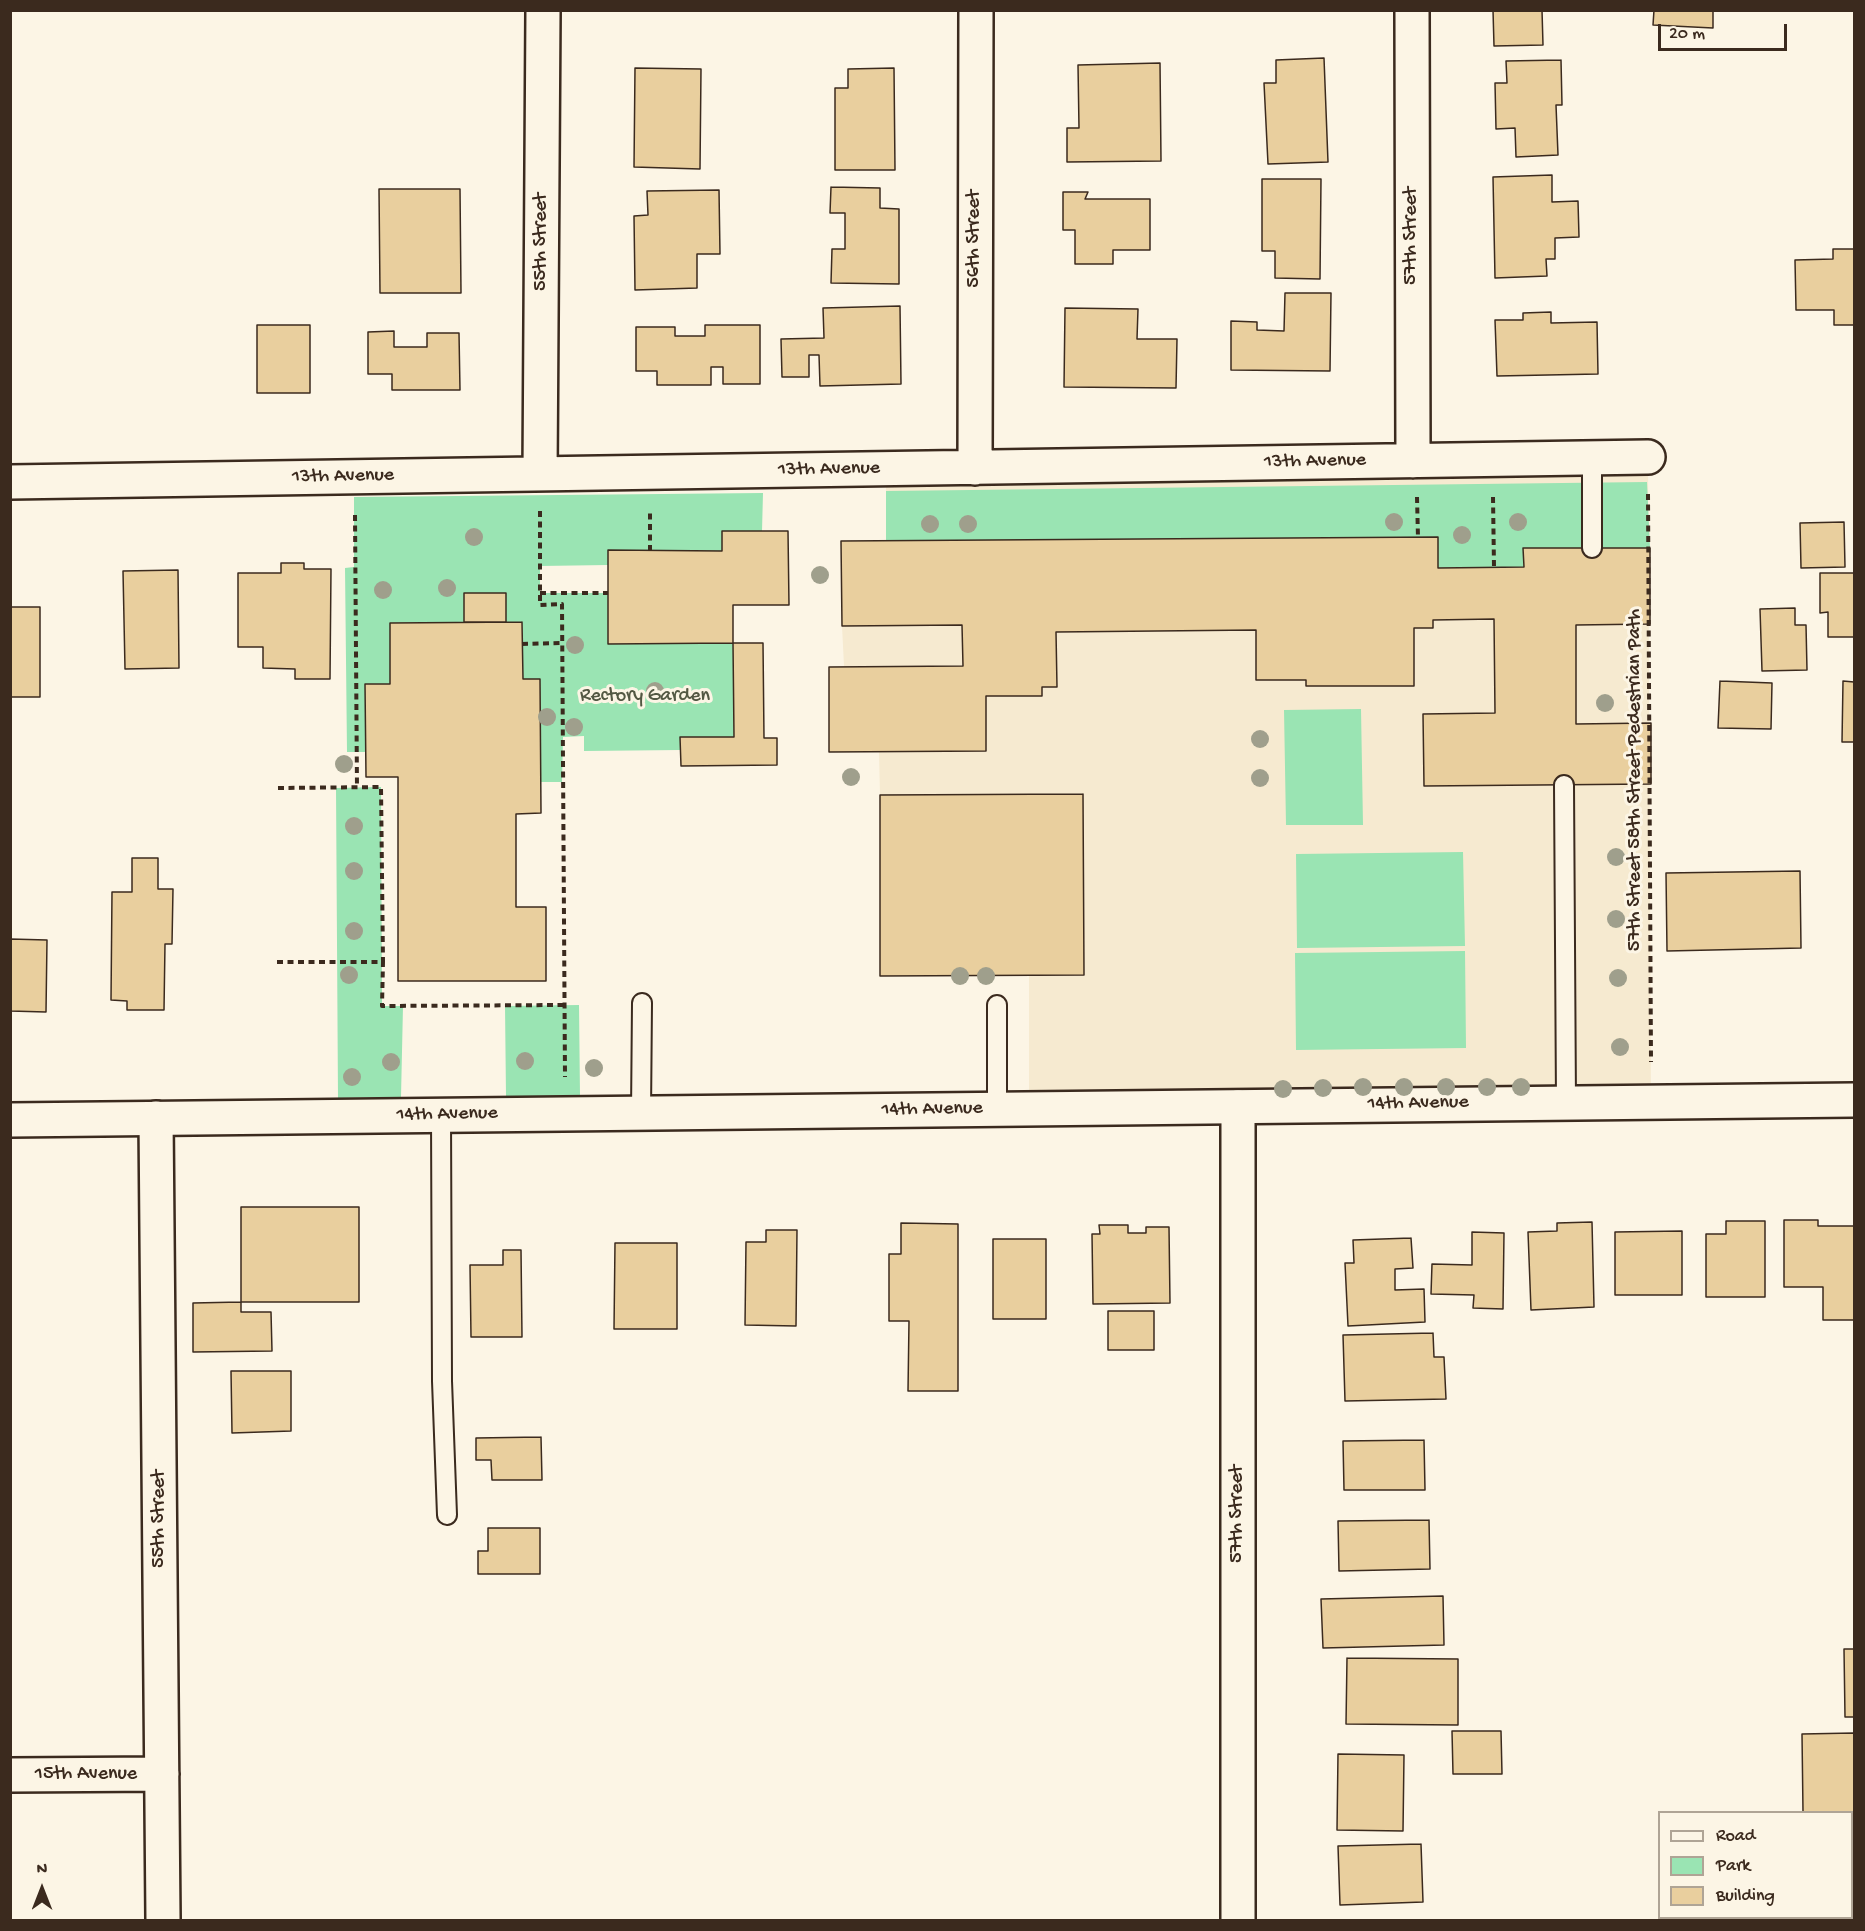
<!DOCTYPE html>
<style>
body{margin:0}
#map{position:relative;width:1865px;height:1931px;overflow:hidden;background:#fcf5e5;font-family:"Gochi Hand",sans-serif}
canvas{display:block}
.frame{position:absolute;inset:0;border:12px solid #3b2a1e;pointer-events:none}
.legend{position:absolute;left:1658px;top:1811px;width:195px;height:108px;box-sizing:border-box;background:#fcf5e5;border:2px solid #afa495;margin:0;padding:8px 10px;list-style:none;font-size:18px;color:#3b2a1e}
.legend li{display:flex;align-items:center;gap:12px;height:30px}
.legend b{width:30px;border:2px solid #afa495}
.north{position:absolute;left:12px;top:1859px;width:60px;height:60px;-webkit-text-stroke:4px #fcf5e5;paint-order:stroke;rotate:0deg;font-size:16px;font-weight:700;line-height:24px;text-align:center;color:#3b2a1e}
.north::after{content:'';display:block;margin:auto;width:21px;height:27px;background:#3b2a1e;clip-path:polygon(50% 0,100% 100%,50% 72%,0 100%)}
.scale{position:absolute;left:1658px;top:24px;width:129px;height:27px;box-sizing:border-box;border:3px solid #3b2a1e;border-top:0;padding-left:8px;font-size:18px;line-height:21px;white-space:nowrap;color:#3b2a1e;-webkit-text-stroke:4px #fcf5e5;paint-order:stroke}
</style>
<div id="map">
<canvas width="1865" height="1931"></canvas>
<div class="frame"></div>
<ul class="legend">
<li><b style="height:8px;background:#fcf5e5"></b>Road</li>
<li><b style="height:16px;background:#9ae4b3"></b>Park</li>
<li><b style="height:16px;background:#e9cf9e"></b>Building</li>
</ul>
<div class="north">N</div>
<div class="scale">20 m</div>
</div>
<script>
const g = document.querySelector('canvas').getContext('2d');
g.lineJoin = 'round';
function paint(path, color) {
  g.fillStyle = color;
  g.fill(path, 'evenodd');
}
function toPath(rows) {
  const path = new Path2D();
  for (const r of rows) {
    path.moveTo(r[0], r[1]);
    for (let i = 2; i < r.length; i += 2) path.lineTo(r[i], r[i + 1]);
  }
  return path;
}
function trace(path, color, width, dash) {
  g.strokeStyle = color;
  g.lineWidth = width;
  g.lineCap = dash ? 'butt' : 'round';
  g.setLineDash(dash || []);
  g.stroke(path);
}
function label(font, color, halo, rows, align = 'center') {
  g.font = font + ' "Gochi Hand",sans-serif';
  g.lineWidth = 6;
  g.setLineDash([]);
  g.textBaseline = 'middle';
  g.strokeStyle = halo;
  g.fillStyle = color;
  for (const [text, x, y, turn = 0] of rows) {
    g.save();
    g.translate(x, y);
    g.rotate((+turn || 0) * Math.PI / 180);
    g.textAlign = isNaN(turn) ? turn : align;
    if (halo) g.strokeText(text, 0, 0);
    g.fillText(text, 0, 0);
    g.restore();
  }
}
paint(toPath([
 [1648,457,1651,1102,1029,1109,1029,976,1083,975,1083,794,880,795,879,752,829,752,829,667,844,666,842,626,843,543,886,541,886,469]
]), '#f6ead0');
paint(toPath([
 [1647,482,1650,548,1524,548,1524,567,1438,568,1437,537,886,541,886,491],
 [763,493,762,531,722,531,722,551,608,550,608,565,540,566,540,593,608,593,608,644,733,643,734,737,680,737,680,750,584,751,584,736,563,737,562,782,540,782,540,679,523,679,522,622,506,622,506,593,464,593,464,622,390,623,390,684,365,685,366,752,347,752,345,568,354,567,354,497],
 [1361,709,1363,825,1286,825,1284,710],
 [381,787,382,1006,403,1006,401,1097,338,1098,336,788],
 [1463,852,1465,946,1297,948,1296,854],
 [1465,951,1466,1048,1296,1050,1295,953],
 [579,1005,580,1096,506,1096,505,1006]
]), '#9ae4b3');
const building = toPath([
 [1493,10,1542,10,1543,45,1494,46,1493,10],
 [1654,10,1713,10,1713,28,1653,25,1654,10],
 [1324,58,1328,162,1268,164,1264,83,1276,83,1276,60,1324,58],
 [1561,60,1562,105,1556,105,1558,155,1516,157,1515,128,1496,129,1495,83,1507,83,1506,61,1561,60],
 [1160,63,1161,161,1067,162,1067,128,1079,128,1078,65,1160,63],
 [635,68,701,69,700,169,634,167,635,68],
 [894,68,895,170,835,170,835,88,848,88,848,69,894,68],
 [1552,175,1552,202,1578,201,1579,237,1555,238,1555,259,1546,259,1547,276,1495,278,1493,177,1552,175],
 [1262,179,1321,179,1320,279,1275,278,1275,251,1262,251,1262,179],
 [831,187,880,188,880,208,899,209,899,284,831,283,832,249,845,249,845,213,830,213,831,187],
 [379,189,460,189,461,293,380,293,379,189],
 [719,190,720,254,697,254,697,288,635,290,634,216,648,215,647,191,719,190],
 [1063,192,1088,192,1085,199,1150,199,1150,250,1113,250,1113,264,1075,264,1075,230,1063,230,1063,192],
 [1833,249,1854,249,1854,325,1834,325,1834,310,1796,310,1795,260,1833,259,1833,249],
 [1285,293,1331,293,1330,371,1231,370,1231,321,1257,322,1257,330,1284,331,1285,293],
 [900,306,901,384,820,386,819,355,809,355,809,377,782,377,781,339,824,338,823,308,900,306],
 [1065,308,1138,309,1137,339,1177,339,1176,388,1064,387,1065,308],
 [1551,312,1551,323,1597,322,1598,374,1497,376,1495,320,1523,320,1523,313,1551,312],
 [257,325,310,325,310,393,257,393,257,325],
 [705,325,760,325,760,384,723,384,723,367,711,367,711,385,657,385,657,371,636,371,636,327,675,327,675,336,705,336,705,325],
 [394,331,394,347,427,347,427,333,459,333,460,390,392,390,392,374,368,374,368,332,394,331],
 [1844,522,1845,567,1801,568,1800,523,1844,522],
 [722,531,788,531,789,605,733,605,733,643,608,644,608,550,722,551,722,531],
 [1438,537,1438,568,1524,567,1523,548,1650,548,1650,624,1576,625,1576,724,1651,723,1651,784,1424,786,1423,714,1495,713,1494,619,1433,620,1433,628,1414,628,1414,686,1306,686,1306,680,1256,680,1256,630,1056,632,1057,687,1042,687,1042,696,986,696,986,751,829,752,829,667,963,666,962,625,842,626,841,541,1438,537],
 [281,563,304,563,304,569,331,569,330,679,295,679,295,669,263,668,263,647,238,647,238,573,281,573,281,563],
 [178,570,179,668,125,669,123,571,178,570],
 [1820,573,1854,573,1854,637,1828,637,1828,612,1820,613,1820,573],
 [464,593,506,593,506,622,464,622,464,593],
 [11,607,40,607,40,697,11,697,10,706,11,607],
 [1795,608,1795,625,1806,625,1807,670,1762,671,1760,609,1795,608],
 [522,622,523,679,540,679,541,813,516,814,516,907,546,907,546,981,398,981,398,777,366,777,365,684,390,684,390,623,522,622],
 [733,643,763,643,764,738,777,738,777,765,681,766,680,737,734,737,733,643],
 [1720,681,1772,683,1771,729,1718,728,1720,681],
 [1843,681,1854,682,1854,742,1842,742,1843,681],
 [1083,794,1084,975,880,976,880,795,1083,794],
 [132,858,158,858,158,889,173,889,172,944,165,944,164,1010,127,1010,127,1001,111,1000,112,892,132,892,132,858],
 [1800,871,1801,948,1667,951,1666,873,1800,871],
 [10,939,47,940,46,1012,10,1011,10,939],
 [241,1207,359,1207,359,1302,241,1302,241,1207],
 [1784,1220,1818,1220,1818,1226,1854,1226,1854,1320,1823,1320,1823,1287,1784,1287,1784,1220],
 [1726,1221,1765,1221,1765,1297,1706,1297,1706,1234,1726,1234,1726,1221],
 [1592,1222,1594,1307,1531,1310,1528,1232,1557,1231,1557,1223,1592,1222],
 [901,1223,958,1224,958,1391,908,1391,909,1321,889,1321,889,1254,901,1254,901,1223],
 [1099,1225,1128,1225,1128,1233,1146,1233,1146,1227,1169,1227,1170,1303,1093,1304,1092,1234,1100,1234,1099,1225],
 [766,1230,797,1230,796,1326,745,1325,746,1242,766,1242,766,1230],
 [1682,1231,1682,1295,1615,1295,1615,1232,1682,1231],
 [1472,1232,1504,1233,1503,1309,1473,1308,1474,1295,1431,1294,1432,1264,1472,1265,1472,1232],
 [1411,1238,1413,1268,1395,1269,1395,1290,1424,1289,1425,1322,1348,1326,1345,1263,1354,1263,1353,1240,1411,1238],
 [993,1239,1046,1239,1046,1319,993,1319,993,1239],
 [615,1243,677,1243,677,1329,614,1329,615,1243],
 [503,1250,521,1250,522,1337,471,1337,470,1265,503,1265,503,1250],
 [241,1302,241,1312,271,1312,272,1351,193,1352,193,1303,241,1302],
 [1108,1311,1154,1311,1154,1350,1108,1350,1108,1311],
 [1433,1333,1434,1357,1444,1357,1446,1399,1345,1401,1343,1335,1433,1333],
 [231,1371,291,1371,291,1431,232,1433,231,1371],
 [541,1437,542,1480,492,1480,491,1460,476,1460,476,1438,541,1437],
 [1424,1440,1425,1490,1344,1490,1343,1441,1424,1440],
 [1429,1520,1430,1569,1339,1571,1338,1521,1429,1520],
 [488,1528,540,1528,540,1574,478,1574,478,1551,488,1551,488,1528],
 [1443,1596,1444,1645,1323,1648,1321,1599,1443,1596],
 [1844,1649,1854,1649,1854,1717,1845,1717,1844,1649],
 [1347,1658,1458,1659,1458,1725,1346,1724,1347,1658],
 [1452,1731,1501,1731,1502,1774,1453,1774,1452,1731],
 [1854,1733,1854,1820,1852,1820,1852,1812,1803,1812,1802,1734,1854,1733],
 [1338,1754,1404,1755,1403,1831,1337,1830,1338,1754],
 [1421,1844,1423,1902,1340,1905,1338,1846,1421,1844],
 [1852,1885,1854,1885,1854,1920,1814,1920,1814,1918,1852,1918,1852,1885]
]);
paint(building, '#e9cf9e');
trace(building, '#3b2a1e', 1.5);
const service = toPath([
 [1592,459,1592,548],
 [1564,785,1566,1103],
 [997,1005,997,1109],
 [641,1113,642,1003],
 [441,1114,442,1381,447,1515]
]);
const minor = toPath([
 [1412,10,1413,461],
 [975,468,976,10],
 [540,474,543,10],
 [10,482,1648,457],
 [1238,1107,1238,1920],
 [156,1118,163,1920],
 [10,1775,162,1774]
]);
const tertiary = toPath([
 [10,1120,1854,1100]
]);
trace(service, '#3b2a1e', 22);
trace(minor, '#3b2a1e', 38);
trace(tertiary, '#3b2a1e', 38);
trace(toPath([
 [1648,494,1651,1062],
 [1417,497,1418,538],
 [1493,497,1494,567],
 [540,511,540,605,562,604,565,1077],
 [355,515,357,788],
 [650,551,650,510],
 [540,593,608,593],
 [522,644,563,643],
 [278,788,381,787,383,962],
 [277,962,383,962,382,1006,564,1005]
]), '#3b2a1e', 4, [6, 4.5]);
trace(service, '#fcf5e5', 18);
trace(minor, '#fcf5e5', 33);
trace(tertiary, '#fcf5e5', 33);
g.fillStyle = '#9f9f8c';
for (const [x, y] of [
 [1394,522],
 [1518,522],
 [930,524],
 [968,524],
 [1462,535],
 [474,537],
 [820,575],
 [447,588],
 [383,590],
 [575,645],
 [655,691],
 [1605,703],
 [547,717],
 [574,727],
 [1260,739],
 [344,764],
 [851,777],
 [1260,778],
 [354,826],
 [1616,857],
 [354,871],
 [1616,919],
 [354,931],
 [349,975],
 [960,976],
 [986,976],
 [1618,978],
 [1620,1047],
 [525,1061],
 [391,1062],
 [594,1068],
 [352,1077],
 [1363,1087],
 [1404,1087],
 [1446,1087],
 [1487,1087],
 [1521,1087],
 [1323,1088],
 [1283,1089]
]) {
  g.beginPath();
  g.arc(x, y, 9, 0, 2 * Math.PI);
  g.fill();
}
label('20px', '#3b2a1e', '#fcf5e5', [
 ["57th Street",1412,236,-90],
 ["56th Street",975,239,-90],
 ["55th Street",542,242,-90],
 ["13th Avenue",1315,462,-1],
 ["13th Avenue",829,470,-1],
 ["13th Avenue",343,477,-1],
 ["57th Street 58th Street Pedestrian Path",1636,780,-90],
 ["14th Avenue",1418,1104,-1],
 ["14th Avenue",932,1110,-1],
 ["14th Avenue",447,1115,-1],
 ["57th Street",1238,1514,-90],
 ["55th Street",160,1519,-90],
 ["15th Avenue",86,1775]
]);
label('20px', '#535843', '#fcf5e5', [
 ["Rectory Garden",645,697]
]);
</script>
